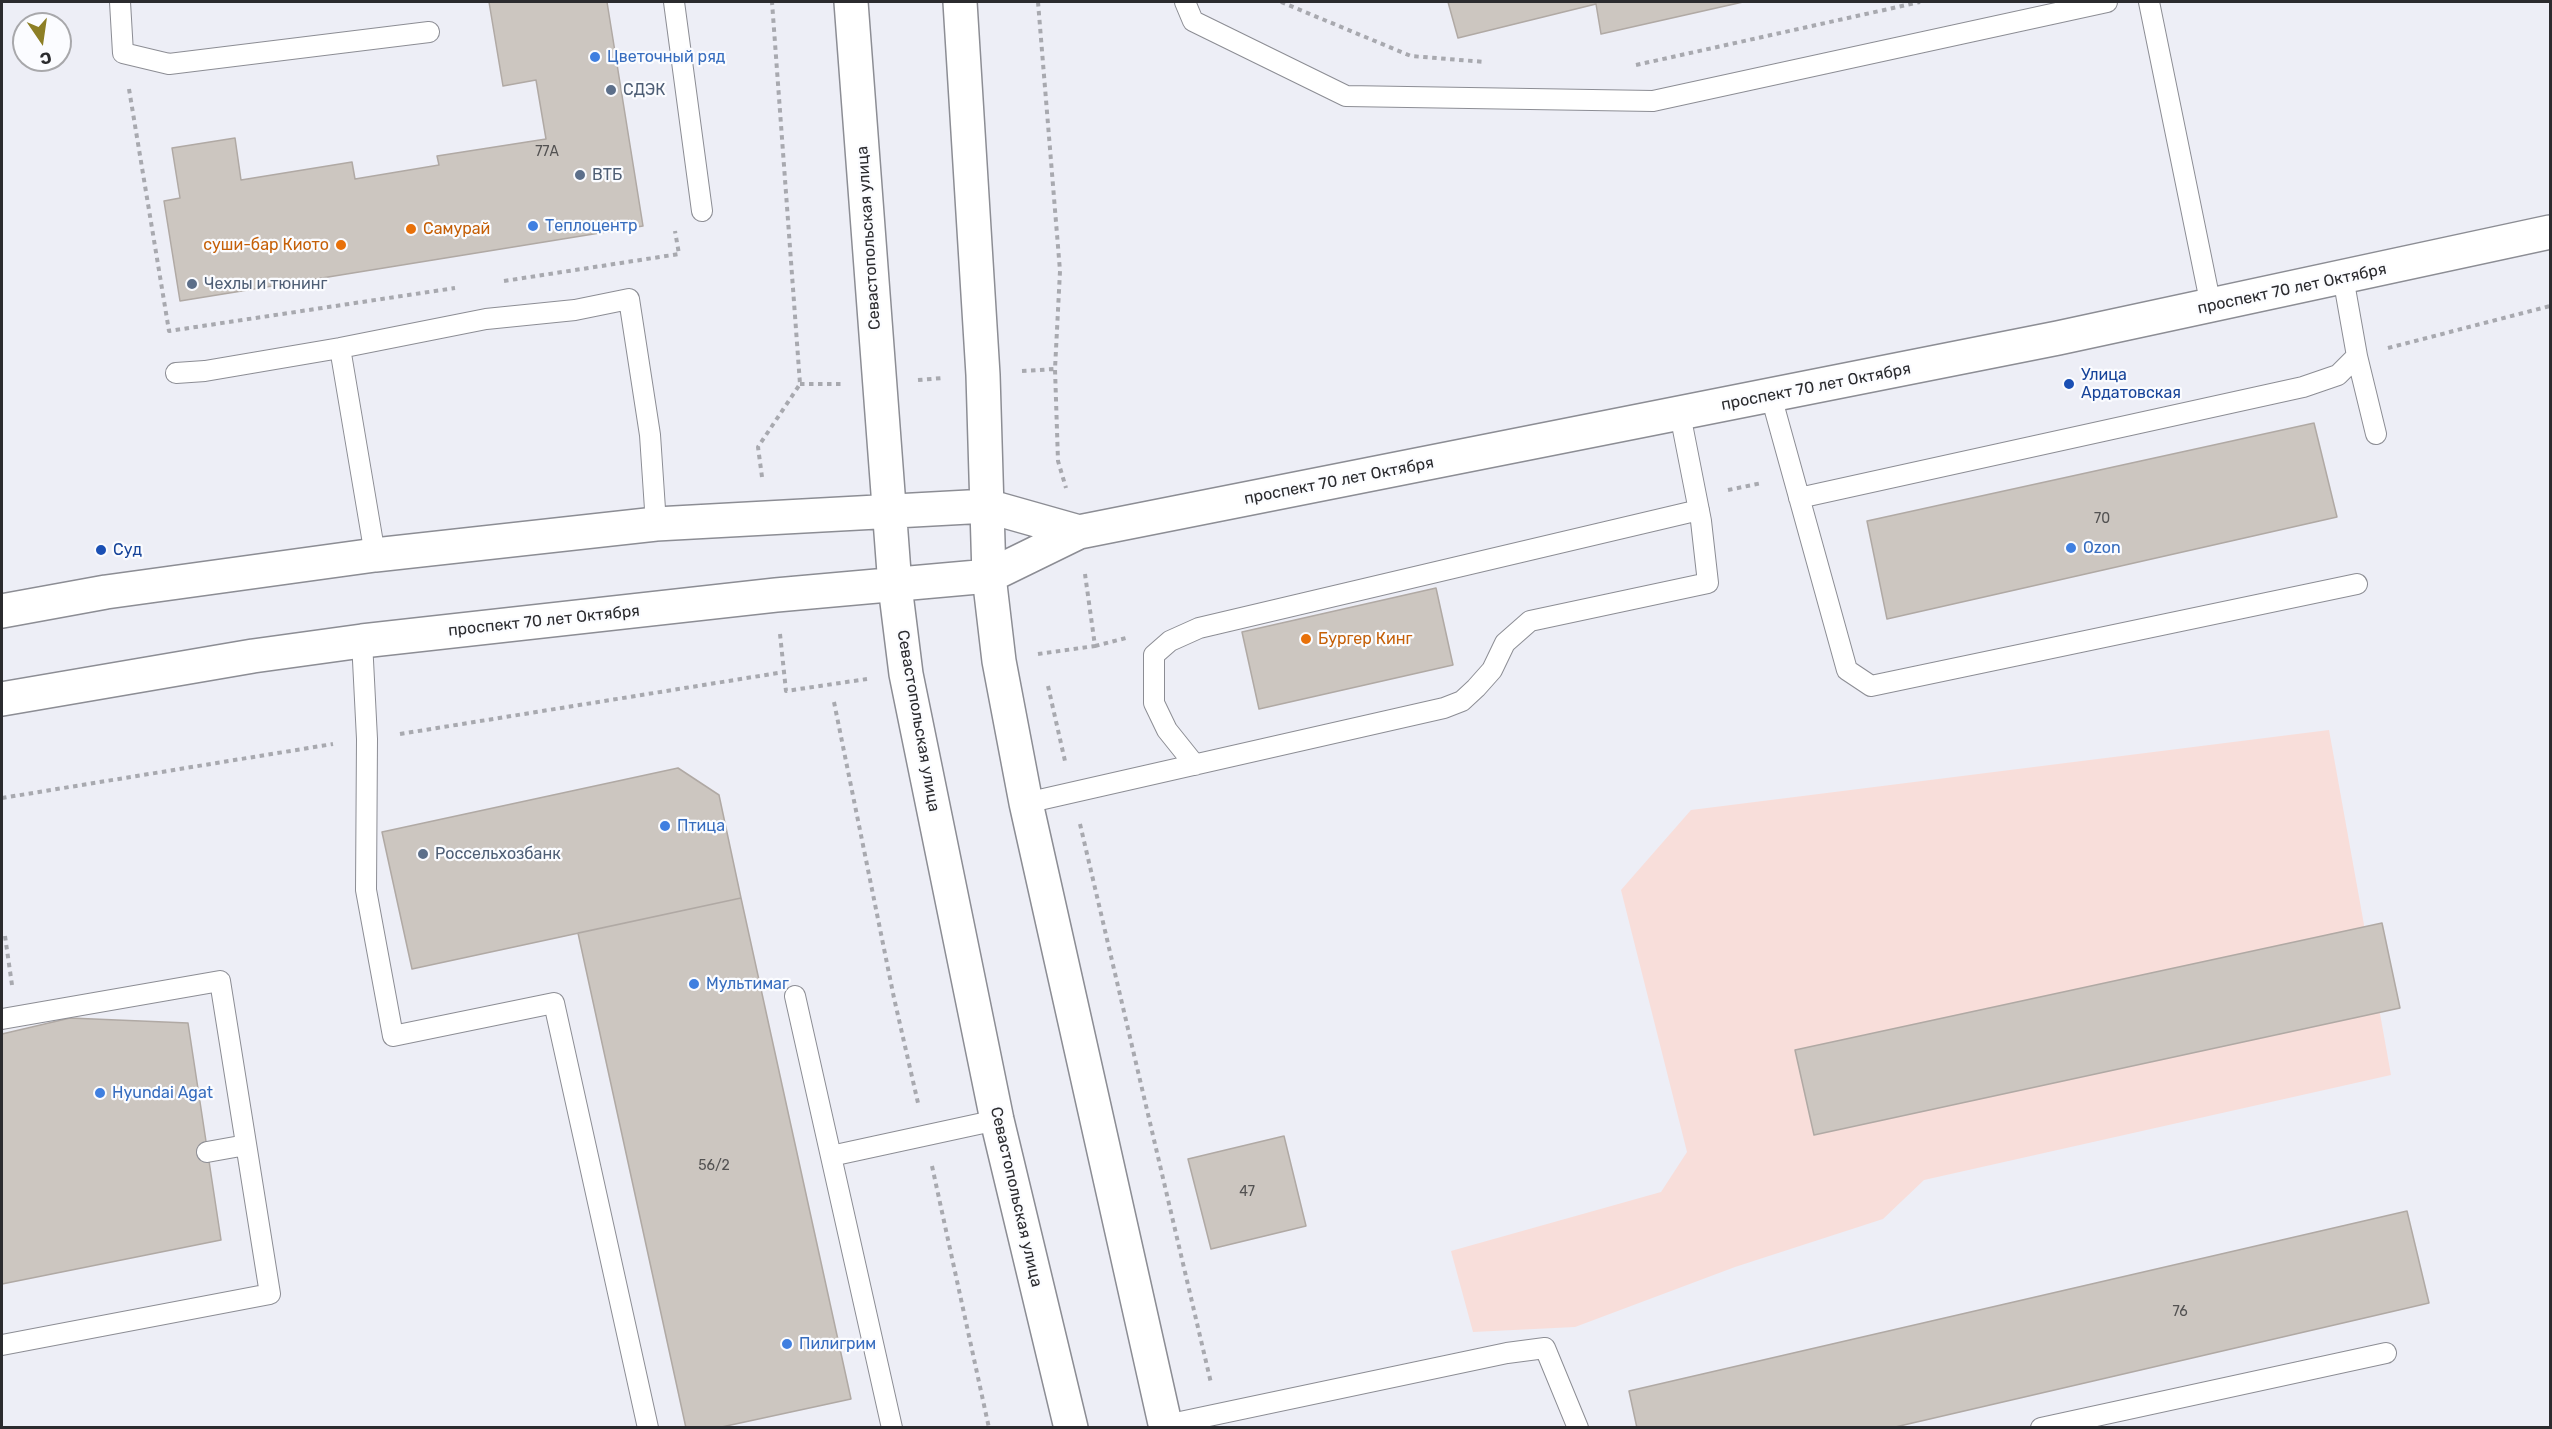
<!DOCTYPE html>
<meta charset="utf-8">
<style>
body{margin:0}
#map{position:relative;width:2552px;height:1429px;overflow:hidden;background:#edeef6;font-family:Rubik,sans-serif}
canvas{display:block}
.frame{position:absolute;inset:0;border:3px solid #2b2b2e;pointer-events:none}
.north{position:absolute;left:12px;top:12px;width:60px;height:60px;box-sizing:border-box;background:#fbfcff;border:2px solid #a8a8ab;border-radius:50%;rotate:167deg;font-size:16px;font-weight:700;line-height:24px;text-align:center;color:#2b2b2e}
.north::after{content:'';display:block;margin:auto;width:21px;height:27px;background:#8d7f25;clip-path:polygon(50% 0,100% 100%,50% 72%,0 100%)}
</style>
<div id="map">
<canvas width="2552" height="1429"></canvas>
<div class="frame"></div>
<div class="north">С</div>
</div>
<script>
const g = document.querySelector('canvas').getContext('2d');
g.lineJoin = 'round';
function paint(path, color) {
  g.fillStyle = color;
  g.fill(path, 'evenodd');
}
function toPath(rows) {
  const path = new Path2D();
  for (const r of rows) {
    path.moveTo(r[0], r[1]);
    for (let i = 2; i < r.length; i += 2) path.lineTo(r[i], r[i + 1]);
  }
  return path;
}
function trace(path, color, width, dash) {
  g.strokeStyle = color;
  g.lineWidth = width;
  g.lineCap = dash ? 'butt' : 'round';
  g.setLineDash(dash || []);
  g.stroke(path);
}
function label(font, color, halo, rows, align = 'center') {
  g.font = font + ' Rubik,sans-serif';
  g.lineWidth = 4.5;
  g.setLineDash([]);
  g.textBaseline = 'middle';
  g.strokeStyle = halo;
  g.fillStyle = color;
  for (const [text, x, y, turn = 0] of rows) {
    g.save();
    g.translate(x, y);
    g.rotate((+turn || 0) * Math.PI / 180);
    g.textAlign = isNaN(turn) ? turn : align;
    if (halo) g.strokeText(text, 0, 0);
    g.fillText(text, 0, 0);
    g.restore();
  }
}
paint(toPath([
 [2329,730,2391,1075,1924,1180,1883,1219,1735,1267,1575,1327,1473,1332,1451,1251,1661,1192,1687,1152,1621,890,1691,810]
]), '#f8deda');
const building = toPath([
 [489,2,607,2,643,226,180,301,164,201,180,198,172,148,235,138,241,180,352,162,355,179,439,165,437,156,546,139,536,80,503,86,489,2],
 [1448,2,1743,2,1601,34,1596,4,1458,38,1448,2],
 [2314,423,2337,517,1887,619,1867,521,2314,423],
 [1436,588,1453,665,1259,709,1242,632,1436,588],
 [678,768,719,795,741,898,412,969,382,832,678,768],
 [741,898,851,1399,717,1428,686,1428,578,933,741,898],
 [2382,923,2400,1008,1814,1135,1795,1050,2382,923],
 [70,1018,188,1023,221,1240,2,1284,2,1034,70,1018],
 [1284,1136,1306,1226,1211,1249,1188,1159,1284,1136],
 [2407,1211,2429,1303,1891,1428,1637,1428,1629,1391,2407,1211]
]);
paint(building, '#ccc6c0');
trace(building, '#b0a9a4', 1.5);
const service = toPath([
 [120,2,123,53,169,64,429,32],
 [674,2,702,211],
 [1185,2,1193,21,1346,96,1653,101,2107,2],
 [2149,2,2211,306],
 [340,348,375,555],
 [2357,356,2376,434],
 [176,373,205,371,340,348,486,319,575,310,629,299,650,435,656,524],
 [1771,396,1847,670,1871,686,2357,584],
 [1799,498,2303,387,2338,375,2357,356,2343,277],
 [362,641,367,739,366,890,393,1036,554,1003,648,1428],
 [1195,765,1167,730,1154,703,1154,655,1170,641,1199,628,1699,510],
 [1026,803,1444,708,1462,701,1476,688,1492,670,1505,643,1530,621,1708,583,1701,521,1680,414],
 [795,996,892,1428],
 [2,1019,220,981,270,1294,2,1345],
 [207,1152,246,1145],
 [831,1156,997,1120],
 [1166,1425,1507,1353,1545,1348,1578,1428],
 [2041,1428,2386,1353]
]);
const tertiary = toPath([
 [987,506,1079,532],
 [895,586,906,674,997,1120,1071,1428],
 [1166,1428,1026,803,999,661,989,576,1079,532,2058,338,2550,232]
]);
const secondary = toPath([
 [851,2,895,586],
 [2,611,106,592,375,555,656,524,987,506],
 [2,699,253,656,362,641,776,595,989,576,983,375,960,2]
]);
trace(service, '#8c8d94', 22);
trace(tertiary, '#8c8d94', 36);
trace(secondary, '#8c8d94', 36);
trace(toPath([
 [1038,2,1060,271,1055,369,1058,461,1066,488],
 [1281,2,1411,56,1485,62],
 [1636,65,1920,2],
 [129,89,169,331,455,288],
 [504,281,679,254,675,231],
 [2388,348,2550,306],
 [1022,371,1055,369],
 [918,380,943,378],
 [800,384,841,384],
 [762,477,758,447,800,384,772,2],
 [1728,490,1762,483],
 [780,634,786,691,867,679],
 [1095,646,1126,638],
 [1038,654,1095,646,1085,574],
 [1048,686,1065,761],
 [834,702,894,998,918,1103],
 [400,734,784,672],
 [2,798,333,744],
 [1080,824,1211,1383],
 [5,936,12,985],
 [932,1166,989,1428]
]), '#a8a9af', 4, [4.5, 4.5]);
trace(service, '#fff', 20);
trace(tertiary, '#fff', 33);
trace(secondary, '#fff', 33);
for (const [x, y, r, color] of [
 [595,57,6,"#3f7fe0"],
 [611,90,6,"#5c6f8a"],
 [580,175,6,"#5c6f8a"],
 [533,226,6,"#3f7fe0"],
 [411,229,6,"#e8710a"],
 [341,245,6,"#e8710a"],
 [192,284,6,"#5c6f8a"],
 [2069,384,6,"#1a4fb4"],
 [2071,548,6,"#3f7fe0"],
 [101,550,6,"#1a4fb4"],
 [1306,639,6,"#e8710a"],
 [665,826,6,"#3f7fe0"],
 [423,854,6,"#5c6f8a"],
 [694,984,6,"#3f7fe0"],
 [100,1093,6,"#3f7fe0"],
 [787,1344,6,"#3f7fe0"]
]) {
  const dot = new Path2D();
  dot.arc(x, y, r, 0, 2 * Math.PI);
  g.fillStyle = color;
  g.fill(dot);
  trace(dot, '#fbfcff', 2);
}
label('14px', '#535252', null, [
 ["77А",547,152],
 ["70",2102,519],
 ["56/2",714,1166],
 ["47",1247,1192],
 ["76",2180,1312]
]);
label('16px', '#366cbe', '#fbfcff', [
 ["Цветочный ряд",607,57],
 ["Теплоцентр",545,226],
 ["Ozon",2083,548],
 ["Птица",677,826],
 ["Мультимаг",706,984],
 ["Hyundai Agat",112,1093],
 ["Пилигрим",799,1344]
], 'left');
label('16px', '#4e5e75', '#fbfcff', [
 ["СДЭК",623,90],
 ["ВТБ",592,175],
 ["Чехлы и тюнинг",204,284],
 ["Россельхозбанк",435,854]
], 'left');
label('16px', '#c56008', '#fbfcff', [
 ["Самурай",423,229],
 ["суши-бар Киото",329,245,"right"],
 ["Бургер Кинг",1318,639]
], 'left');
label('16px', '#2b2b2e', '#fbfcff', [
 ["Севастопольская улица",869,238,-94],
 ["проспект 70 лет Октября",2292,289,-12],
 ["проспект 70 лет Октября",1816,387,-11],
 ["проспект 70 лет Октября",1339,481,-11],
 ["проспект 70 лет Октября",544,621,-6],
 ["Севастопольская улица",918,721,80],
 ["Севастопольская улица",1016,1197,77]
]);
label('16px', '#164399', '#fbfcff', [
 ["Улица",2081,375],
 ["Ардатовская",2081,393],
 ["Суд",113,550]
], 'left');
</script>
